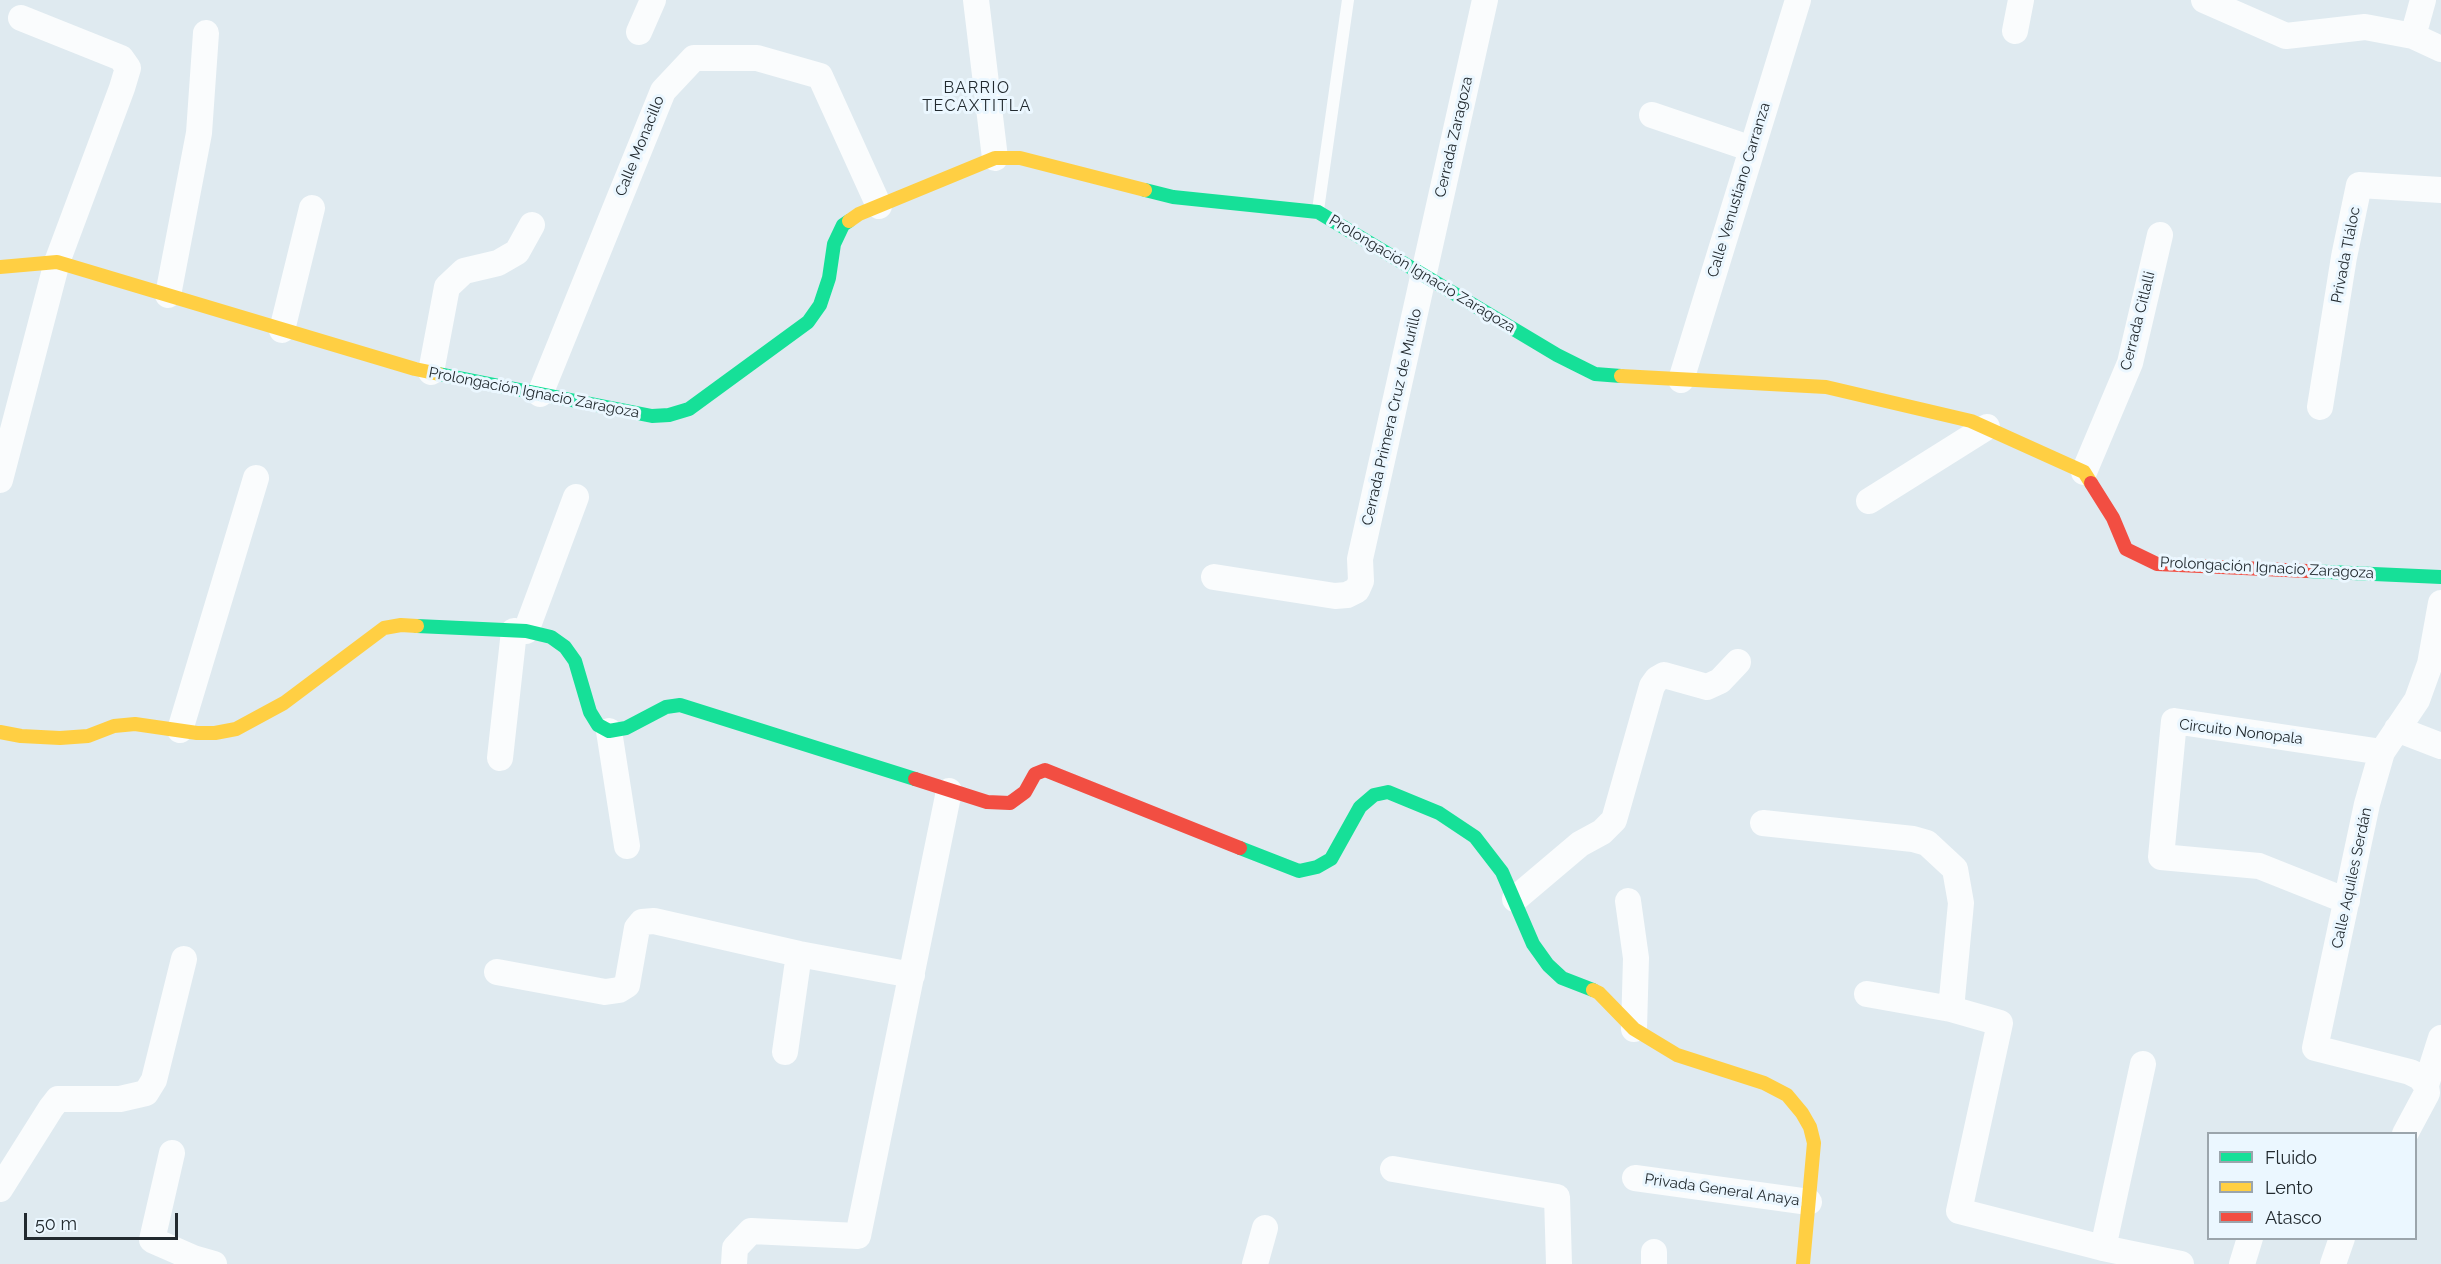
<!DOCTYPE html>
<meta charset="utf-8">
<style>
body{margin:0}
#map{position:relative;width:2441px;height:1264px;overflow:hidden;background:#dfeaf0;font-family:Raleway,sans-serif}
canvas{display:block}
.legend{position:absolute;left:2207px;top:1132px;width:210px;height:108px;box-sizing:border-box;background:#ebf7ff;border:2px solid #9ba5ac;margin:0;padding:8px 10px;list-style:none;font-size:18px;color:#222a2f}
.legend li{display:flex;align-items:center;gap:12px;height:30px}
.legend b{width:30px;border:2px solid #9ba5ac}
.scale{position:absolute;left:24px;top:1213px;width:154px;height:27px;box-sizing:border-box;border:3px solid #222a2f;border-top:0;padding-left:8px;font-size:18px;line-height:21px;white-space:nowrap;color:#222a2f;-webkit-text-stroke:4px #ebf7ff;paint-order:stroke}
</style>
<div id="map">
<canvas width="2441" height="1264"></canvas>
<ul class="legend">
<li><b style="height:8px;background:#16e098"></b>Fluido</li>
<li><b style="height:8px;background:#ffcf43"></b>Lento</li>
<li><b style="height:8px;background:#f24e42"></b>Atasco</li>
</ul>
<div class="scale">50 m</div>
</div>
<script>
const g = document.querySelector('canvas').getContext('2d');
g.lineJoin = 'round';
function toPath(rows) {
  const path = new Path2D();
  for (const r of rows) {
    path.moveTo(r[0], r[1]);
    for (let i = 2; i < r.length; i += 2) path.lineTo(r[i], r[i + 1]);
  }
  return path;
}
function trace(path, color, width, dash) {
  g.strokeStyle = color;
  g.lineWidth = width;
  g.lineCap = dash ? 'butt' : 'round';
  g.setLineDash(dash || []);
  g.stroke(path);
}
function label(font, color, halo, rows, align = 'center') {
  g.font = font + ' Raleway,sans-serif';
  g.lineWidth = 6;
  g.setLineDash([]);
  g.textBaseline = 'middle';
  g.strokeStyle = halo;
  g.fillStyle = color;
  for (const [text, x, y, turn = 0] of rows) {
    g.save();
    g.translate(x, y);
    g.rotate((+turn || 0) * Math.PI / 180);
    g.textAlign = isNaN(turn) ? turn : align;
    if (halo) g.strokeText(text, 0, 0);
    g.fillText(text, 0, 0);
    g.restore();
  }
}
trace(toPath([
 [1318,210,1348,0]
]), '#fafcfd', 12);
trace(toPath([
 [976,0,995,158],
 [2204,0,2286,36,2365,27,2413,36,2441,49],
 [2015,31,2021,0],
 [639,32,653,0],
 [2413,36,2423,0],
 [1652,115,1752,149],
 [168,295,199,133,206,33],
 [282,330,312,208],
 [431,372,447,287,464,271,498,263,517,252,532,225],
 [1681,380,1798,0],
 [540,394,663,91,694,58,757,58,820,76,879,206],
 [2320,407,2344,257,2359,185,2441,190],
 [2084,472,2130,363,2160,235],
 [0,480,57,262,122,88,128,68,121,58,21,18],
 [1869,501,1987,427],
 [1214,577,1335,596,1347,595,1357,590,1361,581,1360,559,1485,0],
 [526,631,576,497],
 [2397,729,2441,746],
 [180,730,256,478],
 [609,731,627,846],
 [500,758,514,631],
 [1763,823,1913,839,1927,843,1955,869,1961,903,1951,1009],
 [1515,899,1580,844,1602,832,1614,820,1652,686,1657,679,1664,675,1707,687,1720,681,1738,662],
 [1628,901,1636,958,1634,1029],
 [2347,901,2259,866,2161,857,2174,721,2382,752],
 [497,972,605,992,619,990,627,985,637,928,642,922,654,921,799,954,912,975],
 [1867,994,1951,1009,2000,1023,1959,1211,2103,1248,2181,1264],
 [785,1052,799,954],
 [2426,1085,2420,1077,2410,1072,2315,1048,2367,804,2382,752,2417,700,2430,664,2441,603],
 [2405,1134,2427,1093,2426,1085,2441,1038],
 [172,1153,152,1240,193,1258,214,1264],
 [1393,1169,1557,1197,1559,1264],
 [1635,1178,1809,1202],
 [0,1189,51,1108,58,1099,120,1099,146,1093,154,1080,184,959],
 [2103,1248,2143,1064],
 [734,1264,735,1248,751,1231,858,1236,949,791],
 [1255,1264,1265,1228],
 [1654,1264,1654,1252],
 [2242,1264,2250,1238],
 [2333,1264,2342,1238]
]), '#fafcfd', 26);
trace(toPath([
 [1145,190,1173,197,1318,212,1557,355,1595,374,1621,376],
 [439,374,652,416,669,415,689,409,808,322,820,305,829,278,834,244,843,225,849,221],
 [2307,571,2441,577],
 [417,626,526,631,551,637,565,647,575,661,590,712,598,725,609,731,626,728,666,707,680,705,915,779],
 [1240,848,1299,871,1317,867,1331,859,1360,807,1374,795,1388,792,1439,813,1475,837,1502,872,1533,944,1548,965,1562,978,1593,990]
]), '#16e098', 14);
trace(toPath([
 [849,221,859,214,995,158,1020,158,1145,190],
 [0,267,57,262,415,369,439,374],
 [1621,376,1826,387,1971,421,2084,472,2091,483],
 [0,732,21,736,60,738,88,736,114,726,135,724,197,733,215,733,236,729,284,703,384,628,401,625,417,626],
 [1593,990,1599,993,1634,1029,1677,1055,1764,1083,1787,1095,1802,1113,1810,1127,1814,1143,1803,1264]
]), '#ffcf43', 14);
trace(toPath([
 [2091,483,2113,518,2126,549,2157,564,2307,571],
 [915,779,987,802,1010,803,1025,792,1035,774,1045,770,1240,848]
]), '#f24e42', 14);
label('15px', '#222a2f', '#ebf7ff', [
 ["Cerrada Zaragoza",1454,137,-77],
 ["Calle Monacillo",640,146,-68],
 ["Calle Venustiano Carranza",1739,190,-73],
 ["Privada Tláloc",2346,255,-79],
 ["Prolongación Ignacio Zaragoza",1422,274,31],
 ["Cerrada Citlalli",2138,321,-76],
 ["Prolongación Ignacio Zaragoza",534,393,11],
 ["Cerrada Primera Cruz de Murillo",1392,417,-77],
 ["Prolongación Ignacio Zaragoza",2267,568,3],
 ["Circuito Nonopala",2241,732,7],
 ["Calle Aquiles Serdán",2352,878,-78],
 ["Privada General Anaya",1722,1190,8]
]);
g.letterSpacing = '1.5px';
label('16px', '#222a2f', '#ebf7ff', [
 ["BARRIO",977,88],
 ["TECAXTITLA",977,106]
]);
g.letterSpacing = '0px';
</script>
